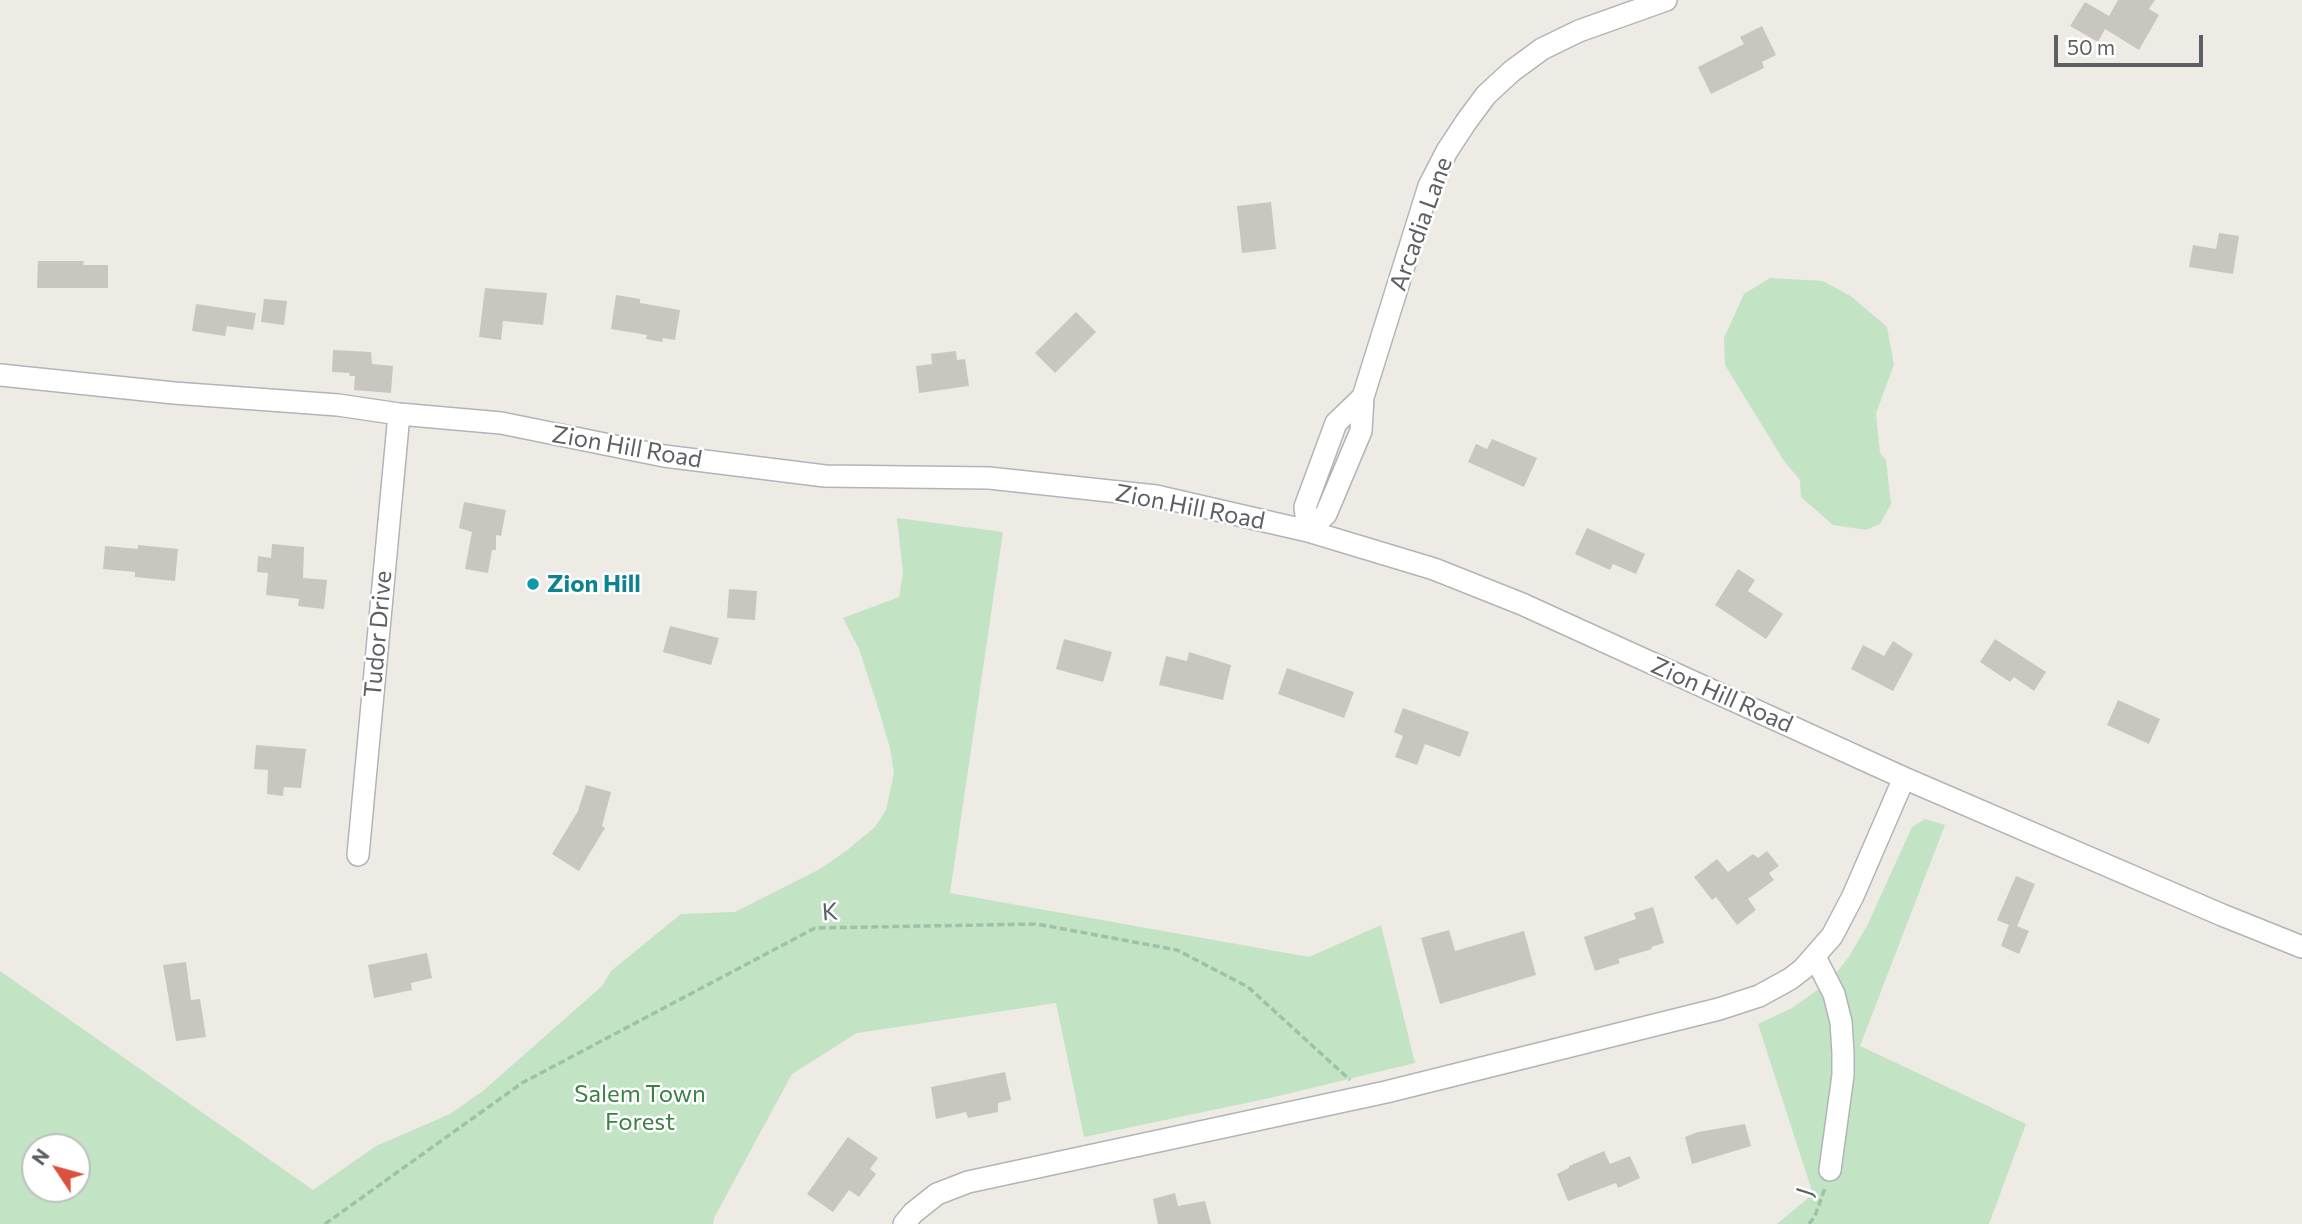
<!DOCTYPE html>
<style>
body{margin:0}
#map{position:relative;width:2302px;height:1224px;overflow:hidden;background:#edebe4;font-family:Commissioner,sans-serif}
canvas{display:block}
.north{position:absolute;left:21px;top:1133px;width:70px;height:70px;box-sizing:border-box;background:#fff;border:2px solid #bebfc1;border-radius:50%;rotate:306deg;font-size:19px;font-weight:700;line-height:28px;text-align:center;color:#5c5f63}
.north::after{content:'';display:block;margin:auto;width:24px;height:32px;background:#da523d;clip-path:polygon(50% 0,100% 100%,50% 72%,0 100%)}
.scale{position:absolute;left:2054px;top:35px;width:149px;height:32px;box-sizing:border-box;border:4px solid #5c5f63;border-top:0;padding-left:9px;font-size:21px;line-height:24px;white-space:nowrap;color:#5c5f63;-webkit-text-stroke:5px #fff;paint-order:stroke}
</style>
<div id="map">
<canvas width="2302" height="1224"></canvas>
<div class="north">N</div>
<div class="scale">50 m</div>
</div>
<script>
const g = document.querySelector('canvas').getContext('2d');
g.lineJoin = 'round';
function paint(path, color) {
  g.fillStyle = color;
  g.fill(path, 'evenodd');
}
function toPath(rows) {
  const path = new Path2D();
  for (const r of rows) {
    path.moveTo(r[0], r[1]);
    for (let i = 2; i < r.length; i += 2) path.lineTo(r[i], r[i + 1]);
  }
  return path;
}
function trace(path, color, width, dash) {
  g.strokeStyle = color;
  g.lineWidth = width;
  g.lineCap = dash ? 'butt' : 'round';
  g.setLineDash(dash || []);
  g.stroke(path);
}
function label(font, color, halo, rows, align = 'center') {
  g.font = font + ' Commissioner,sans-serif';
  g.lineWidth = 5;
  g.setLineDash([]);
  g.textBaseline = 'middle';
  g.strokeStyle = halo;
  g.fillStyle = color;
  for (const [text, x, y, turn = 0] of rows) {
    g.save();
    g.translate(x, y);
    g.rotate((+turn || 0) * Math.PI / 180);
    g.textAlign = isNaN(turn) ? turn : align;
    if (halo) g.strokeText(text, 0, 0);
    g.fillText(text, 0, 0);
    g.restore();
  }
}
paint(toPath([
 [1770,278,1823,281,1852,297,1887,327,1894,365,1876,413,1880,453,1886,460,1891,504,1880,524,1866,530,1833,525,1801,497,1800,480,1784,461,1725,365,1724,338,1744,294],
 [897,518,1003,532,950,893,1309,957,1381,925,1415,1063,1270,1098,1084,1137,1056,1003,857,1033,792,1074,714,1218,713,1224,0,1224,0,971,313,1190,376,1146,450,1114,483,1091,602,986,611,971,681,914,735,912,820,869,846,851,875,827,886,810,894,773,890,748,878,707,859,649,843,618,899,597,903,573],
 [35,1147,77,1147,77,1189,35,1189],
 [1925,819,1945,825,1860,1046,2026,1124,1989,1224,1777,1224,1813,1194,1758,1024,1792,1008,1823,986,1836,973,1848,958,1867,926,1912,827]
]), '#c2e3c4');
paint(toPath([
 [2118,0,2155,0,2149,9,2159,15,2139,50,2105,29,2098,42,2070,26,2085,2,2109,16],
 [1762,26,1776,55,1762,62,1764,68,1711,94,1698,67,1744,44,1740,37],
 [1271,202,1276,249,1242,253,1237,206],
 [2219,233,2239,236,2233,274,2189,267,2193,245,2216,249],
 [38,261,84,261,83,265,108,265,108,288,37,288],
 [485,288,547,293,543,325,503,321,501,340,479,337],
 [616,295,640,299,640,303,680,310,675,340,663,338,662,342,646,339,647,335,611,329],
 [264,299,287,301,284,325,261,322],
 [196,304,256,313,253,330,227,326,225,336,192,331],
 [1076,312,1096,332,1055,373,1035,353],
 [333,350,371,352,372,364,393,366,391,393,354,390,355,376,349,376,350,373,332,372],
 [956,351,957,360,965,359,969,386,919,393,916,366,932,364,931,354],
 [1492,439,1537,458,1524,487,1468,462,1476,444,1487,449],
 [464,502,506,510,501,536,496,535,496,550,492,550,488,573,465,569,472,532,459,528],
 [1587,528,1645,554,1636,574,1613,564,1610,570,1575,554],
 [272,544,304,547,303,578,327,580,324,609,298,606,299,599,266,595,268,573,257,572,258,556,271,558],
 [138,545,178,549,175,581,135,577,135,572,103,569,105,546,138,549],
 [1738,569,1755,580,1748,591,1783,614,1766,639,1715,605],
 [729,589,757,591,755,620,727,618],
 [670,626,719,638,711,665,663,652],
 [1064,639,1112,652,1103,682,1056,669],
 [1995,639,2046,672,2034,691,2014,677,2010,682,1980,662],
 [1893,641,1913,654,1893,691,1851,669,1863,645,1884,656],
 [1189,652,1231,665,1223,700,1159,685,1166,656,1187,661],
 [1287,668,1354,692,1344,718,1278,694],
 [2118,700,2160,719,2149,744,2107,725],
 [1403,708,1469,732,1460,757,1425,744,1417,765,1395,757,1403,736,1394,732],
 [256,745,306,749,301,788,284,787,283,796,267,794,268,770,254,769],
 [586,785,611,792,602,826,605,828,579,871,552,854,578,811],
 [1767,851,1779,866,1769,873,1774,880,1748,899,1756,910,1737,925,1716,897,1712,900,1694,877,1717,859,1728,872,1753,854,1758,858],
 [2016,876,2035,884,2017,926,2029,931,2019,954,2001,946,2009,925,1997,920],
 [1653,907,1664,943,1651,947,1652,949,1618,959,1620,963,1595,971,1584,937,1636,919,1634,913],
 [1449,930,1455,951,1524,931,1536,975,1440,1004,1421,938],
 [427,953,432,978,411,983,412,990,374,998,368,965],
 [186,962,191,1000,200,999,206,1037,176,1041,163,965],
 [1005,1072,1011,1100,998,1103,998,1112,968,1118,966,1112,936,1119,931,1087],
 [1745,1124,1751,1146,1692,1164,1685,1137,1698,1132],
 [848,1137,878,1158,870,1169,876,1174,859,1197,849,1190,833,1212,807,1194],
 [1604,1151,1610,1164,1630,1156,1640,1178,1618,1188,1616,1183,1568,1201,1557,1174,1569,1168,1569,1166],
 [1175,1193,1178,1206,1205,1201,1211,1224,1158,1224,1153,1199]
]), '#c9c6c0');
const minor = toPath([
 [0,375,174,393,338,405,399,414,501,423,664,456,825,476,989,478,1156,496,1308,531,1434,569,1522,604,1904,778,2222,915,2302,947],
 [1308,531,1326,514,1361,431,1363,397,1429,186,1447,151,1466,122,1486,95,1512,71,1542,49,1579,31,1666,0],
 [1308,531,1305,507,1336,423,1363,397],
 [358,855,399,414],
 [1815,957,1834,994,1841,1022,1843,1053,1843,1075,1830,1170],
 [904,1224,913,1213,937,1194,968,1182,1386,1092,1719,1009,1759,996,1790,979,1803,969,1832,936,1853,896,1904,778]
]);
trace(minor, '#b1b4b8', 24);
trace(toPath([
 [325,1224,522,1083,815,928,1037,924,1177,950,1248,987,1350,1080],
 [1809,1224,1815,1216,1825,1188]
]), '#9cc3aa', 3.5, [7, 3.5]);
trace(minor, '#fff', 21);
for (const [x, y, r, color] of [
 [533,584,7,"#0f9aa8"]
]) {
  const dot = new Path2D();
  dot.arc(x, y, r, 0, 2 * Math.PI);
  g.fillStyle = color;
  g.fill(dot);
  trace(dot, '#fff', 2.5);
}
label('24px', '#5c5f63', '#fff', [
 ["Arcadia Lane",1421,224,-70],
 ["Zion Hill Road",627,447,10],
 ["Zion Hill Road",1190,507,11],
 ["Tudor Drive",378,634,-85],
 ["Zion Hill Road",1722,695,24],
 ["K",830,912,-4],
 ["J",1805,1192,-72]
]);
label('bold 24px', '#0d838f', '#fff', [
 ["Zion Hill",547,584]
], 'left');
label('24px', '#3c8144', '#fff', [
 ["Salem Town",640,1094],
 ["Forest",640,1122]
]);
</script>
